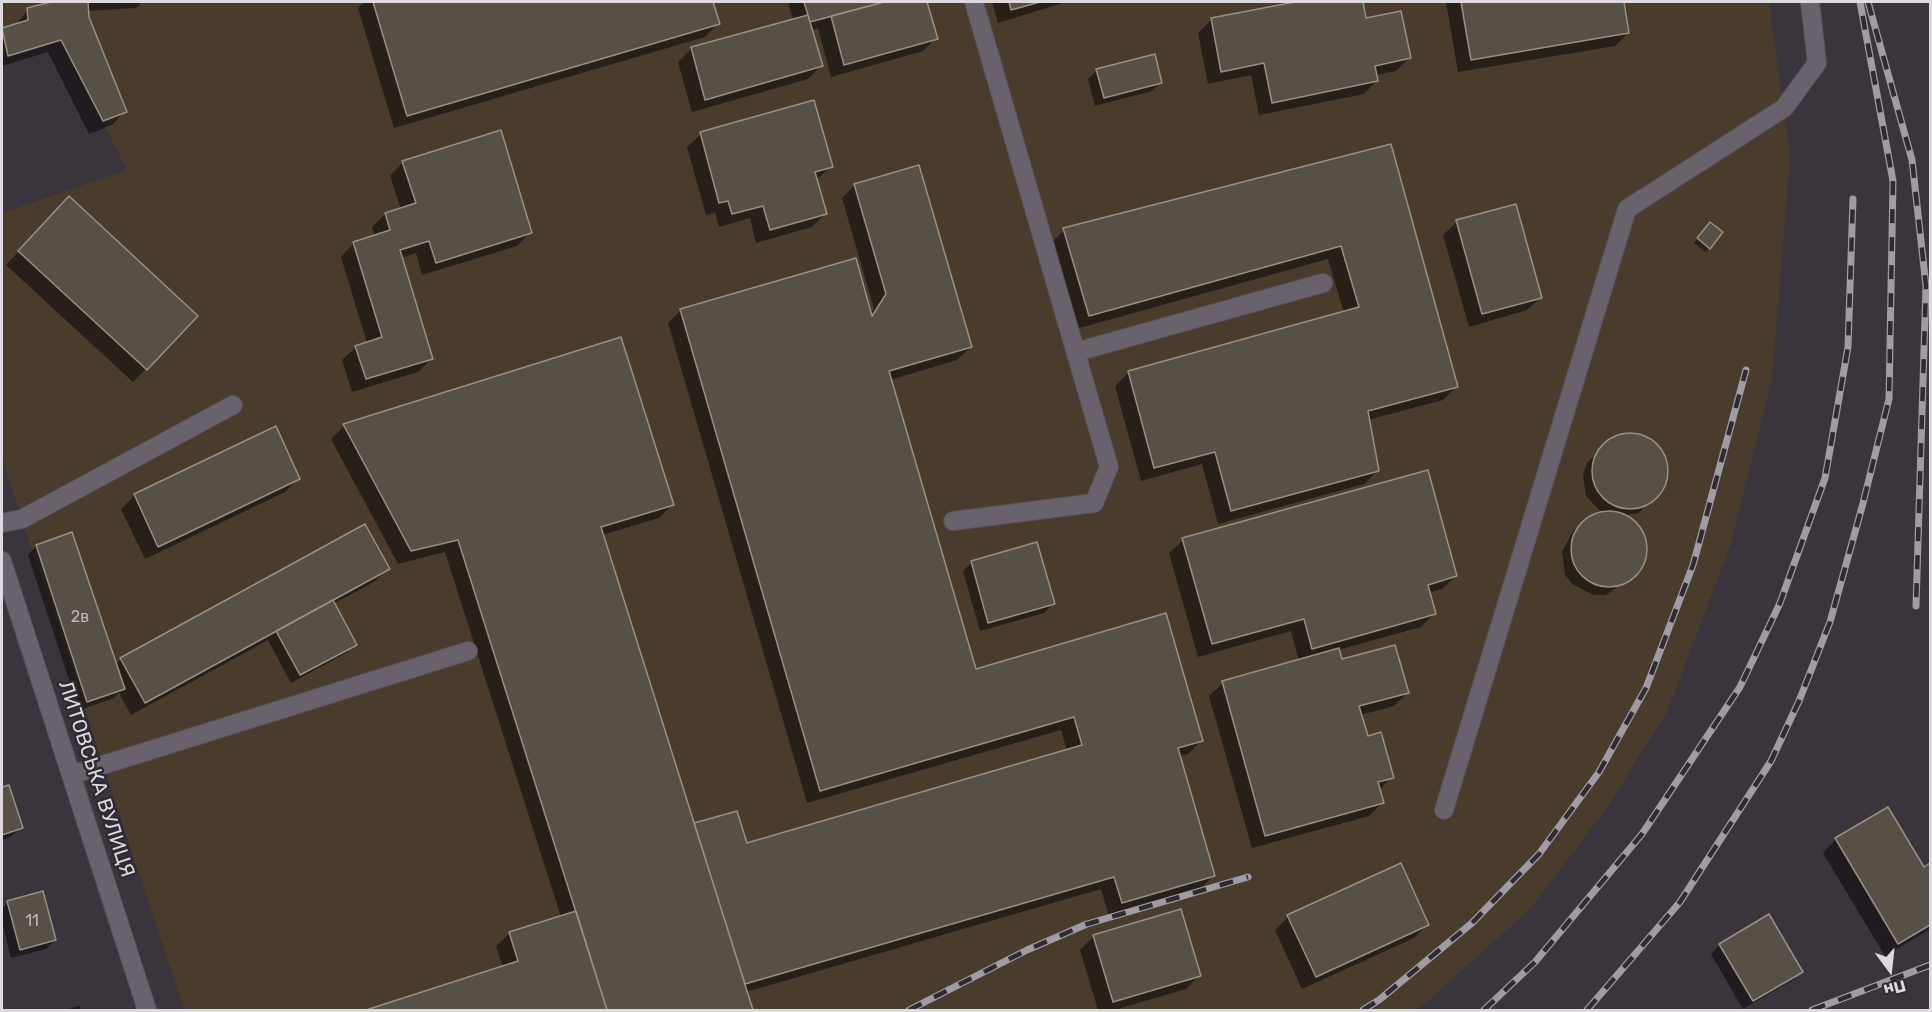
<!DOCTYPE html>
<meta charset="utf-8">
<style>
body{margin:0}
#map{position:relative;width:1932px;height:1012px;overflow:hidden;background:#3a343d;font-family:Rubik,sans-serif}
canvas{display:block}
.frame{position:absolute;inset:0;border:3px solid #ddd9df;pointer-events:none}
.north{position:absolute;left:1860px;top:940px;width:60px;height:60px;-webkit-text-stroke:4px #302a33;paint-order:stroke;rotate:165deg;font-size:16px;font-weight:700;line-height:24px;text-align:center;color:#ddd9df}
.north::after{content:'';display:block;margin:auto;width:21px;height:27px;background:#ddd9df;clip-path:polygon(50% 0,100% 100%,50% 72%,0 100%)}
</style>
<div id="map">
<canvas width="1932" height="1012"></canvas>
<div class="frame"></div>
<div class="north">Пн</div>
</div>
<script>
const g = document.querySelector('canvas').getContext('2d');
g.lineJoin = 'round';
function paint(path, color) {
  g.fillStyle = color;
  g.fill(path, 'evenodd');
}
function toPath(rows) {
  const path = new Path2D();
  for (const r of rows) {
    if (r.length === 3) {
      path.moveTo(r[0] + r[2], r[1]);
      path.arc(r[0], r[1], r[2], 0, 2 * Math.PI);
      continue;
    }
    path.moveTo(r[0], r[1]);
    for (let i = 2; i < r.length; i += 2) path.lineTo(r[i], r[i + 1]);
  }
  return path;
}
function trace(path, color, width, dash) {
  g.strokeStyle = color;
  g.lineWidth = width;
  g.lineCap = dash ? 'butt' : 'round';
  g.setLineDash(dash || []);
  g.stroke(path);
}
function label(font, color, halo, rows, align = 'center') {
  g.font = font + ' Rubik,sans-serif';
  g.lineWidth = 5;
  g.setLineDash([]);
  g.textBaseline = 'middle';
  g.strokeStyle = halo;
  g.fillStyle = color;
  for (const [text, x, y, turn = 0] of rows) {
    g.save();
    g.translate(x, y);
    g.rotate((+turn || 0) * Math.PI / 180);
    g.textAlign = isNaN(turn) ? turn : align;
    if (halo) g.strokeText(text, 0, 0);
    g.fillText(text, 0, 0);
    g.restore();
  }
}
paint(toPath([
 [2,2,1769,2,1790,157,1772,379,1731,544,1667,712,1606,809,1531,908,1428,1001,1413,1010,184,1010,2,458,2,213,127,170,61,40,2,58]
]), '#493c2d');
paint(toPath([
 [57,2,142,2,136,8,87,11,125,111,112,125,89,134,48,52,2,66,2,29,15,26,28,10],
 [365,2,712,2,718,23,705,37,394,128,358,8],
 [788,2,926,2,936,38,923,51,831,77,818,28,811,31,821,66,808,79,692,112,678,62,691,49,793,20],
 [992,2,1066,2,998,23],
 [1303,2,1362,2,1365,20,1409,58,1396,71,1376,75,1377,80,1364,94,1259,115,1251,75,1208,84,1198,33,1211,20],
 [1446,2,1623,2,1628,33,1615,46,1458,72],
 [1097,70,1161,82,1152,91,1095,106,1088,79],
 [701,134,831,166,816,180,825,214,812,227,756,243,750,218,719,227,715,213,706,215,687,147],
 [1390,146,1456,387,1443,400,1368,420,1377,471,1364,484,1218,524,1202,464,1141,481,1115,386,1128,373,1344,313,1328,259,1076,329,1051,243,1064,230],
 [403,162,530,233,517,246,422,275,416,253,401,258,432,358,418,372,352,392,342,360,356,347,367,343,341,257,354,243,375,237,372,227,385,214,401,209,390,176],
 [855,185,971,347,957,360,890,380,975,671,1201,741,1188,754,1179,756,1214,875,1200,889,1109,916,1101,889,746,992,751,1010,371,1010,503,968,496,946,510,933,561,917,445,552,398,564,331,439,344,426,672,505,659,518,602,535,693,825,746,845,1067,751,1061,730,807,803,668,323,681,310,870,314,874,309,842,198],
 [56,212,146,369,133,382,6,265],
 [1457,222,1541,297,1527,310,1469,327,1443,235],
 [1706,228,1709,248,1705,252,1694,243],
 [275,428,298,479,285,492,145,559,121,509,134,496],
 [1625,434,1647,438,1658,446,1664,457,1665,483,1639,513,1625,515,1637,525,1643,536,1646,548,1644,561,1638,572,1606,595,1593,595,1572,584,1565,575,1562,552,1573,531,1583,522,1602,513,1586,496,1583,474,1587,463,1614,437],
 [1183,540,1456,576,1442,589,1428,593,1434,614,1421,627,1338,650,1341,661,1407,693,1394,706,1360,715,1367,738,1392,777,1379,790,1382,803,1369,816,1252,848,1209,696,1223,683,1299,661,1291,631,1198,657,1169,553],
 [36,546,115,665,121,659,388,568,374,582,333,604,355,644,346,653,291,683,268,640,131,715,119,693,114,698,79,710,28,555],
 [972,562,1053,604,1044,613,980,631,963,571],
 [8,787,21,827,12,836,2,840,2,789],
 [1836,839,1924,869,1930,865,1930,929,1885,956,1823,853],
 [8,902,55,940,46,949,11,958,2,921,2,909],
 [1769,916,1802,971,1793,980,1743,1009,1711,954,1720,945],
 [1288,917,1427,925,1414,938,1302,989,1275,930],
 [1094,936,1199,976,1186,989,1114,1010,1098,1010,1080,950],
 [80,1006,81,1010,65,1010]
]), '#0007');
const building = toPath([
 [51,2,88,2,89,17,127,112,103,121,61,40,8,56,2,28,28,20,27,8,51,2],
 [373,2,713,2,720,24,407,116,373,2],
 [804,2,884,2,810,22,804,2],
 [884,2,927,2,938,39,844,65,831,16,884,2],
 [1009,2,1040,2,1011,10,1009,2],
 [1295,2,1363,2,1366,18,1401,11,1411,58,1375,66,1378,81,1272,103,1264,63,1221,72,1211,18,1295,2],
 [1461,2,1624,2,1629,33,1471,60,1461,2],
 [808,15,823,66,705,100,691,47,808,15],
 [1155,54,1162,83,1104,98,1096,69,1155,54],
 [814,100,833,167,815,172,827,214,770,230,763,206,732,214,728,201,719,203,700,132,814,100],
 [501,130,532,233,436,263,429,241,400,250,433,359,366,379,355,346,382,337,353,242,390,230,385,213,416,203,402,161,501,130],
 [1391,144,1458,387,1368,411,1379,471,1231,511,1215,452,1154,468,1128,371,1359,307,1341,246,1089,316,1063,228,1391,144],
 [919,165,972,347,889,371,976,669,1166,613,1203,741,1178,748,1215,876,1122,903,1114,877,745,984,694,823,737,811,747,843,1082,745,1074,717,820,791,680,309,856,258,872,316,886,294,854,184,919,165],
 [69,196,198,316,147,370,18,251,69,196],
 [1516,204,1542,298,1482,314,1456,220,1516,204],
 [1710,222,1723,232,1710,249,1697,238,1710,222],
 [621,337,674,505,601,527,753,1010,607,1010,458,540,411,551,343,424,621,337],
 [276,426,300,479,158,547,134,494,276,426],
 [1630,471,38],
 [1428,470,1457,576,1428,585,1436,614,1312,649,1304,619,1212,644,1182,538,1428,470],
 [1609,549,38],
 [365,524,390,569,145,703,120,658,365,524],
 [72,532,125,689,87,702,36,545,72,532],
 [1037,542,1055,604,988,623,971,561,1037,542],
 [333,600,357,645,300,675,276,631,333,600],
 [1395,645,1409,693,1359,706,1368,736,1381,732,1394,778,1378,782,1384,803,1265,836,1222,681,1339,648,1342,659,1395,645],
 [9,785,23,828,2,835,2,787,9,785],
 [1888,807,1924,867,1930,863,1930,925,1898,944,1835,838,1888,807],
 [1401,863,1429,925,1316,977,1287,915,1401,863],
 [43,891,56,940,20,950,7,901,43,891],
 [1181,909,1201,976,1113,1002,1093,935,1181,909],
 [576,911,607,1010,366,1010,518,961,509,932,576,911],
 [1769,914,1803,972,1753,1001,1719,944,1769,914]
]);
paint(building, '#575046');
trace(building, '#979085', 1.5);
const minor = toPath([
 [1076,352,1323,283],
 [953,521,1094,503,1109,467,974,2],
 [2,523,22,519,233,405],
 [2,561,147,1010],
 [71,775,468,651],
 [1444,810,1627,209,1784,108,1817,63,1810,2]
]);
trace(minor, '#565058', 20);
trace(minor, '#69626c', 18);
const rail = toPath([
 [1868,2,1912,160,1926,286,1916,606],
 [909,1010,1027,950,1087,924,1248,877],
 [1363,1010,1379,1000,1472,923,1539,854,1599,772,1646,688,1693,565,1746,370],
 [1484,1010,1535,962,1642,834,1740,687,1780,603,1825,478,1848,347,1853,199],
 [1587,1010,1680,902,1771,761,1799,701,1830,622,1862,507,1889,399,1893,181,1860,2],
 [1812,1010,1930,965]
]);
trace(rail, '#a19ca3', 7);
trace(rail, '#302a33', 4.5, [14]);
label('16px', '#bcb7b9', null, [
 ["2в",80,617],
 ["11",32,921]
]);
label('20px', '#ddd9df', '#302a33', [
 ["ЛИТОВСЬКА ВУЛИЦЯ",96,779,72]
]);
</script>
